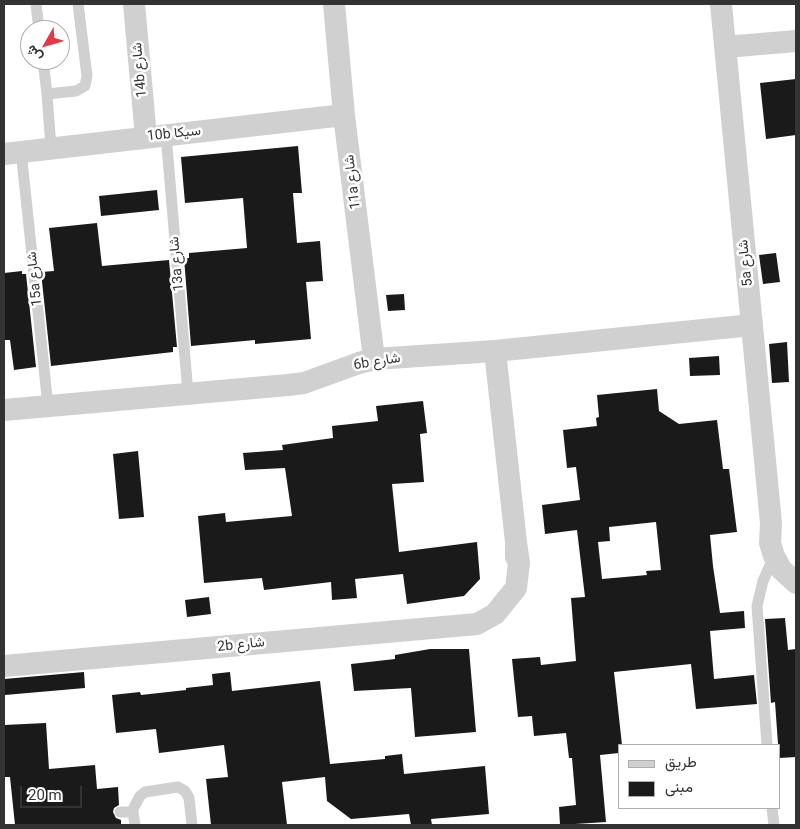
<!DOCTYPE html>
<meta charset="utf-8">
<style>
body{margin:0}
#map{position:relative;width:800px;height:829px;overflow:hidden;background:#fff;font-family:Roboto,Vazirmatn,sans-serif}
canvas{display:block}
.frame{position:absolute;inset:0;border:5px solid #333;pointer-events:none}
.legend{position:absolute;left:618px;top:744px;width:162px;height:65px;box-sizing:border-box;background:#fff;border:1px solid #adadad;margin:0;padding:6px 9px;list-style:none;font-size:15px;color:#333}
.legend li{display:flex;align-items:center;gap:10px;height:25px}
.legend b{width:25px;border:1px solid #adadad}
.north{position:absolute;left:20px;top:20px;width:50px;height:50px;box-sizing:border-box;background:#fff;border:1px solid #adadad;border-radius:50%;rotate:232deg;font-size:14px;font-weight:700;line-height:20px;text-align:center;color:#333}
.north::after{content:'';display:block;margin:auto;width:18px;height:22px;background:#e63946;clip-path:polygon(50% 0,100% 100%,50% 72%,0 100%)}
.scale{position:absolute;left:20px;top:786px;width:62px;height:22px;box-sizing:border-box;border:2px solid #333;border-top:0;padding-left:6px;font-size:15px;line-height:18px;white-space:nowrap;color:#333;-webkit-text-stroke:4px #fff;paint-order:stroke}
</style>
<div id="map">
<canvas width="800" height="829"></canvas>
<div class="frame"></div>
<ul class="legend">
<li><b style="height:6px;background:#d0d0d0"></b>طريق</li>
<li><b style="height:14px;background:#1a1a1a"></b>مبنى</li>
</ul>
<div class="north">ش</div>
<div class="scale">20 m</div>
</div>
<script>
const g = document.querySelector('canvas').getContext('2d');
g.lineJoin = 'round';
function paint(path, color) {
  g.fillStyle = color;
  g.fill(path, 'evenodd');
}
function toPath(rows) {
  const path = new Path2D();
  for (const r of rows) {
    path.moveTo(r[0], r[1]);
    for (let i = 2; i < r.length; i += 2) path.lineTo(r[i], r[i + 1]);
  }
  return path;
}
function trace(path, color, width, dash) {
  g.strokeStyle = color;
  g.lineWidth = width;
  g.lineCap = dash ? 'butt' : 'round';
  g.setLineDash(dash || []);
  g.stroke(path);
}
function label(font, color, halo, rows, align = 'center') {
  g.font = font + ' Roboto,Vazirmatn,sans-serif';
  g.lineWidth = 5;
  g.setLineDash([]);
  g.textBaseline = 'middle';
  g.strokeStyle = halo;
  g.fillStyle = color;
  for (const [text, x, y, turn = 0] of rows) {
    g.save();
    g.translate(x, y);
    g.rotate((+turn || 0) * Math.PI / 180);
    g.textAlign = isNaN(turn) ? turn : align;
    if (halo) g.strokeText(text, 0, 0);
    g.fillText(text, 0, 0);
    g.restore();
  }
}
paint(toPath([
 [796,79,796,135,766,139,760,83],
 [298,146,302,193,293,193,297,243,320,241,323,281,306,282,311,339,255,344,255,340,191,346,184,258,189,258,189,253,247,248,243,198,185,203,181,157],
 [157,190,159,210,101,216,99,196],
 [97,223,102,266,169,260,177,347,173,347,173,352,51,366,41,272,54,271,49,228],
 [776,253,780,282,763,284,759,255],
 [22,271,22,274,26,274,36,367,14,370,10,340,4,340,4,273],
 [404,294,405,310,388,311,386,295],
 [787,342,789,382,772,383,769,344],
 [719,356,720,375,690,376,689,358],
 [657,389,659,411,679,424,717,420,723,469,729,469,737,532,710,535,713,566,720,613,744,611,745,628,710,631,714,679,754,675,757,704,696,709,691,664,614,672,622,745,619,745,619,753,600,755,606,822,560,825,559,807,576,805,572,758,569,758,566,733,534,736,532,716,518,717,512,659,540,657,541,665,576,661,571,598,585,597,577,530,545,534,542,505,580,500,576,467,567,468,563,430,597,426,596,418,599,417,597,395],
 [656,522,661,570,646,571,647,575,602,579,598,542,610,541,609,527],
 [423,401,427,433,420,434,424,482,392,484,399,552,477,542,480,579,464,596,407,604,403,574,355,579,357,598,332,600,331,582,264,590,262,578,204,583,198,516,225,513,226,522,292,516,285,468,245,470,243,453,283,450,282,445,333,438,332,426,378,421,376,406],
 [138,451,144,517,119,519,113,454],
 [209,597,211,614,187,617,185,600],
 [785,618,788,650,796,649,796,757,779,758,775,702,771,703,765,619],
 [430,649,469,649,476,732,415,737,411,688,354,691,351,664,395,659,395,655],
 [84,672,85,688,5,695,4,679],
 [230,672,232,691,320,681,330,764,385,759,385,756,402,754,404,774,485,766,489,814,431,819,432,825,411,825,409,814,351,819,327,801,325,777,282,782,287,825,211,825,206,779,228,777,224,745,159,753,156,729,116,733,112,695,140,692,141,695,186,690,186,688,213,685,212,674],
 [46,723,49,769,95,765,97,789,118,787,119,805,114,808,113,812,116,818,121,820,121,825,15,825,10,777,4,777,4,725]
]), '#1a1a1a');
trace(toPath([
 [36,4,39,30],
 [43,60,47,94,76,91,85,86,87,76,78,4],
 [47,94,51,148],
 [166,135,188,393],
 [21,151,48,406],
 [767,745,757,606,763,581,774,556],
 [772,808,774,825],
 [132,811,140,796,145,792,178,787,185,791,189,798,192,825],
 [120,812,133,812,135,825]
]), '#d0d0d0', 11);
trace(toPath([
 [134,4,146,137],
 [334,4,344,115,374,359],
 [721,4,771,523,770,543,774,556,781,569,796,583],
 [725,47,796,41],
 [4,154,344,115],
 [495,351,516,542,516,557],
 [4,410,288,385,304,383,359,363,374,359,495,351,752,325],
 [4,666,477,624,495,614,516,588,519,563,516,542]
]), '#d0d0d0', 22);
label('14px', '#333', '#fff', [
 ["14b شارع",140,70,-95],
 ["10b سيكا",174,134,-6],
 ["11a شارع",353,182,-97],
 ["5a شارع",746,263,-96],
 ["13a شارع",177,264,-95],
 ["15a شارع",35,279,-96],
 ["6b شارع",377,362,-9],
 ["2b شارع",241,645,-6]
]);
</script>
